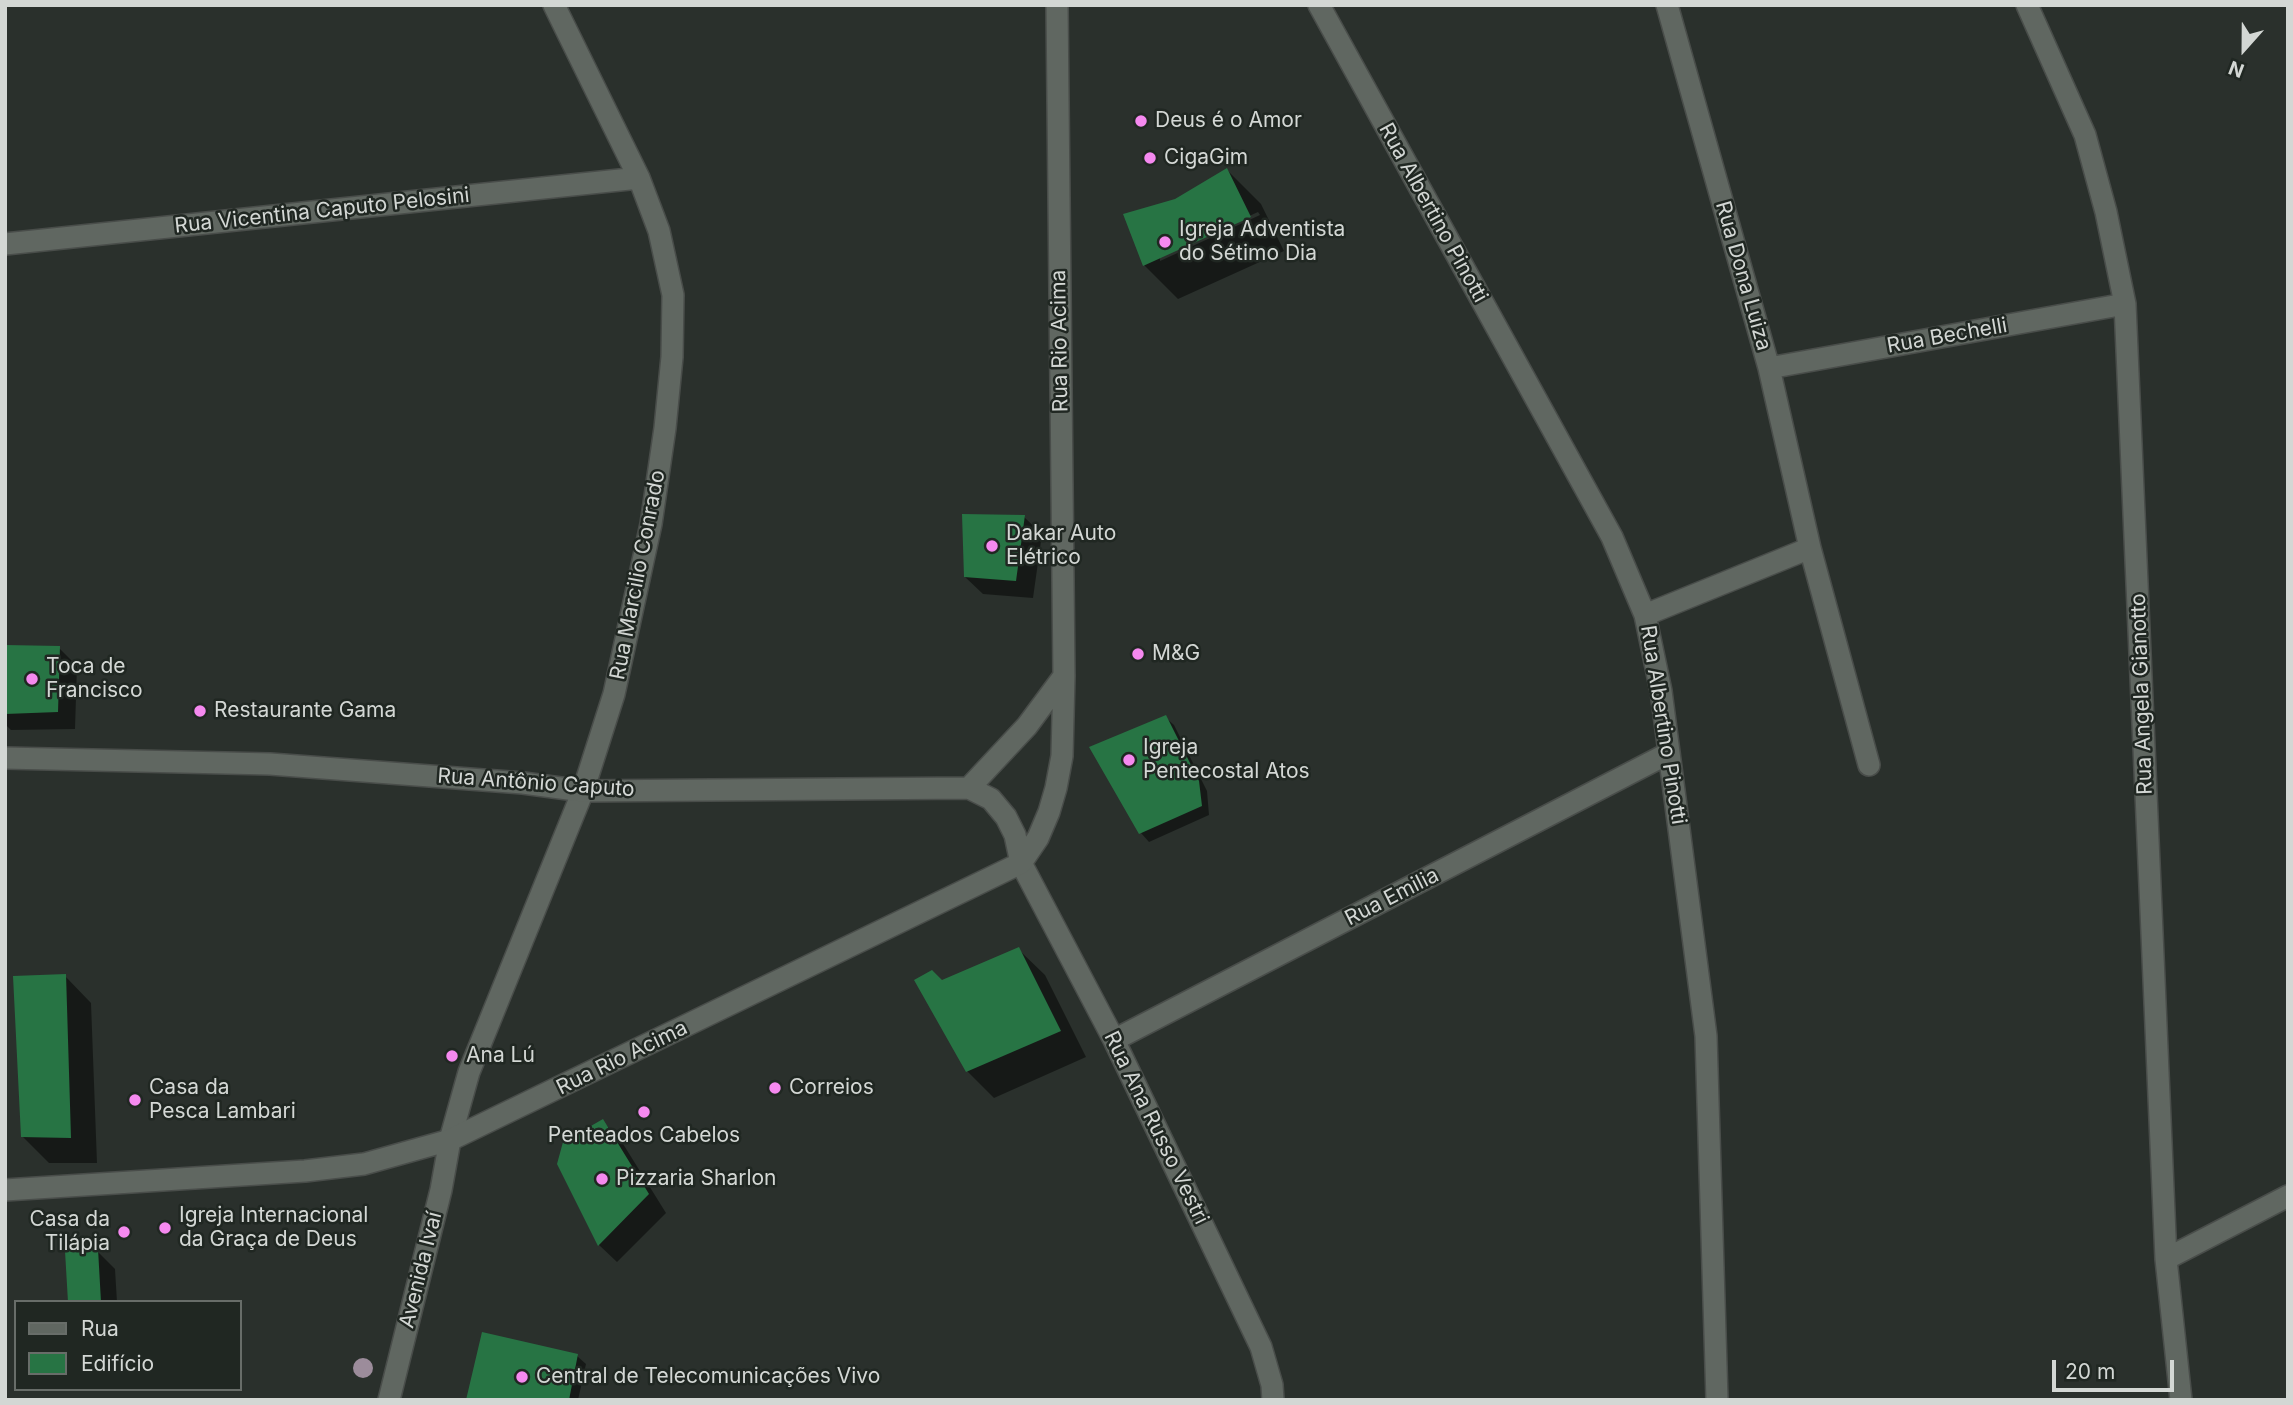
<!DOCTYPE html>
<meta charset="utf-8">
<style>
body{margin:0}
#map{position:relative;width:2293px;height:1405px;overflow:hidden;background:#2a302c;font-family:Inter,sans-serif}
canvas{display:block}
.frame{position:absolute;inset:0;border:7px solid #d3d7d4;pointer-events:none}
.legend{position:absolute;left:14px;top:1300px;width:228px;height:91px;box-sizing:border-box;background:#202722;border:2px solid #686d69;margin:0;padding:9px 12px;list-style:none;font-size:21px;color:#d3d7d4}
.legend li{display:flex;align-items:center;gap:14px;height:35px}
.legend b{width:35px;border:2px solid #686d69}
.north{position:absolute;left:2209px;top:14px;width:70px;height:70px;-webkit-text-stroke:5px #202722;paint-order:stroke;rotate:201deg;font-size:19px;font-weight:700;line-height:28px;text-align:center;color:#d3d7d4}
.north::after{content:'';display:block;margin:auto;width:24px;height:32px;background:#d3d7d4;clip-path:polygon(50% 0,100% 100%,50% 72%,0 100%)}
.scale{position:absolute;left:2052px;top:1360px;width:122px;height:32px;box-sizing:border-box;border:4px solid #d3d7d4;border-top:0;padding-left:9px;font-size:21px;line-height:24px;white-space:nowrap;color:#d3d7d4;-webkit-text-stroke:5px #202722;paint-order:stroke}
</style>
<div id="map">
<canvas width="2293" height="1405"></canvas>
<div class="frame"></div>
<ul class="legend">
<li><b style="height:9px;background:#606761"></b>Rua</li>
<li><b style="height:19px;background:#277444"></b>Edifício</li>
</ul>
<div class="north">N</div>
<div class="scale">20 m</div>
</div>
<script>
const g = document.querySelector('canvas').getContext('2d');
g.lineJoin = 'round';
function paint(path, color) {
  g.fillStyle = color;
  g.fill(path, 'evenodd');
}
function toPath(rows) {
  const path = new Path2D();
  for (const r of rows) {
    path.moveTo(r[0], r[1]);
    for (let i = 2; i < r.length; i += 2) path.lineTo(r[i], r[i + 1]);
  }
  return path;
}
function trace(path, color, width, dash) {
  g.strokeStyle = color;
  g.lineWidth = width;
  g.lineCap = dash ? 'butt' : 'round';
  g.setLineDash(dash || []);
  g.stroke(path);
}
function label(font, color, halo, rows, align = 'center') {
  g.font = font + ' Inter,sans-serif';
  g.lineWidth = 5;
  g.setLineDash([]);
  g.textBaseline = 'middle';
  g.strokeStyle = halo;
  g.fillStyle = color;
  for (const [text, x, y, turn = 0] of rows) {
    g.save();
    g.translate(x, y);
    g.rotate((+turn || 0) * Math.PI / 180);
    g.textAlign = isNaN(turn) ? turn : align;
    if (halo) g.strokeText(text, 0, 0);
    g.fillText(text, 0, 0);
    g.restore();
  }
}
paint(toPath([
 [1227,170,1261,204,1284,251,1178,299,1144,265,1176,201],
 [1258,212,1260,215,1160,261,1160,257],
 [1024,517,1042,534,1033,598,983,594,965,577],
 [5,647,59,648,77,666,75,729,11,730,5,724],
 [1165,717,1174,725,1207,791,1209,815,1149,842,1141,833],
 [1018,949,1045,975,1086,1057,994,1098,967,1071,941,982],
 [65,976,91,1003,97,1163,49,1163,22,1136],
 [602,1121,620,1139,666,1213,617,1262,599,1245],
 [97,1251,115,1269,117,1302,69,1302],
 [577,1356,586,1364,578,1400,468,1400]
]), '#0007');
paint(toPath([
 [1227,168,1251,217,1143,266,1123,214,1175,199],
 [962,514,1025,515,1016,581,964,577],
 [5,645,60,646,58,712,5,714],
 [1166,715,1199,781,1202,806,1139,834,1089,747],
 [1019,947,1061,1031,966,1072,914,980,932,970,942,980],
 [66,974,71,1138,21,1137,13,976],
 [603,1119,649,1194,598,1246,557,1164,563,1142],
 [98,1249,101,1302,68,1302,65,1251],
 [482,1332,578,1354,569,1400,466,1400]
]), '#277444');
const street = toPath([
 [1319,5,1612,537,1645,615,1661,691,1706,1036,1717,1400],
 [1667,5,1769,368,1810,548,1869,765],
 [2027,5,2085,135,2106,212,2125,304,2166,1259,2181,1400],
 [5,244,639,178],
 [1769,368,2125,304],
 [1645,615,1810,548],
 [1021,863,1114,1040,1261,1347,1272,1385,1273,1400],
 [1114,1040,1669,753],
 [450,1140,469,1072,583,791,614,694,651,524,665,428,672,357,673,295,659,231,639,178,554,5],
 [2166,1259,2288,1196]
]);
const secondary = toPath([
 [5,758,270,764,523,783,583,791,969,788,991,799,1006,817,1015,835,1021,863],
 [969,788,1027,726,1064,676],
 [5,1190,305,1171,364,1164,450,1140,1021,863,1038,838,1049,812,1056,788,1062,756,1064,676,1057,5],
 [389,1400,441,1190,450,1140]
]);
trace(street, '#494d4a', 24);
trace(secondary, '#494d4a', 24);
trace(street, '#606761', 21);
trace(secondary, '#606761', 21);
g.fillStyle = '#9c8c9b';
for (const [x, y] of [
 [363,1368]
]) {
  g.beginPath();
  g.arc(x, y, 10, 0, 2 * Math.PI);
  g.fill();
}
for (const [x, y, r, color] of [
 [1141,121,7,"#f589ef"],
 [1150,158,7,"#f589ef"],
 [1165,242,7,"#f589ef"],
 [992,546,7,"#f589ef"],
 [1138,654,7,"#f589ef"],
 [32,679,7,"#f589ef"],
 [200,711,7,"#f589ef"],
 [1129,760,7,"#f589ef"],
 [452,1056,7,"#f589ef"],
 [775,1088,7,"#f589ef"],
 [135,1100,7,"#f589ef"],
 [644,1112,7,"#f589ef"],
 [602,1179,7,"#f589ef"],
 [165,1228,7,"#f589ef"],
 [124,1232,7,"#f589ef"],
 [522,1377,7,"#f589ef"]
]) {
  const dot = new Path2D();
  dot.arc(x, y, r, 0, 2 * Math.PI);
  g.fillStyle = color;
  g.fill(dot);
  trace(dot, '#202722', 2.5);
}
label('21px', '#d3d7d4', '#202722', [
 ["Deus é o Amor",1155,121],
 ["CigaGim",1164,158],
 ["Igreja Adventista",1179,230],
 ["do Sétimo Dia",1179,254],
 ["Dakar Auto",1006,534],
 ["Elétrico",1006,558],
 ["M&G",1152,654],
 ["Toca de",46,667],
 ["Francisco",46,691],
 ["Restaurante Gama",214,711],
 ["Igreja",1143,748],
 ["Pentecostal Atos",1143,772],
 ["Ana Lú",466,1056],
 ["Casa da",149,1088],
 ["Pesca Lambari",149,1112],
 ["Correios",789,1088],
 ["Penteados Cabelos",644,1136,"center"],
 ["Pizzaria Sharlon",616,1179],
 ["Igreja Internacional",179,1216],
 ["da Graça de Deus",179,1240],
 ["Casa da",110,1220,"right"],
 ["Tilápia",110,1244,"right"],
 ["Central de Telecomunicações Vivo",536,1377]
], 'left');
label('21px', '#d3d7d4', '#202722', [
 ["Rua Vicentina Caputo Pelosini",322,211,-6],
 ["Rua Albertino Pinotti",1433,213,61],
 ["Rua Dona Luiza",1743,276,74],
 ["Rua Bechelli",1947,336,-10],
 ["Rua Rio Acima",1060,341,-91],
 ["Rua Marcilio Conrado",638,575,-79],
 ["Rua Angela Gianotto",2142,694,-92],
 ["Rua Albertino Pinotti",1663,725,81],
 ["Rua Antônio Caputo",536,783,4],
 ["Rua Emilia",1392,897,-27],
 ["Rua Rio Acima",622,1058,-26],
 ["Rua Ana Russo Vestri",1156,1128,64],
 ["Avenida Ivaí",421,1270,-76]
]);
</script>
